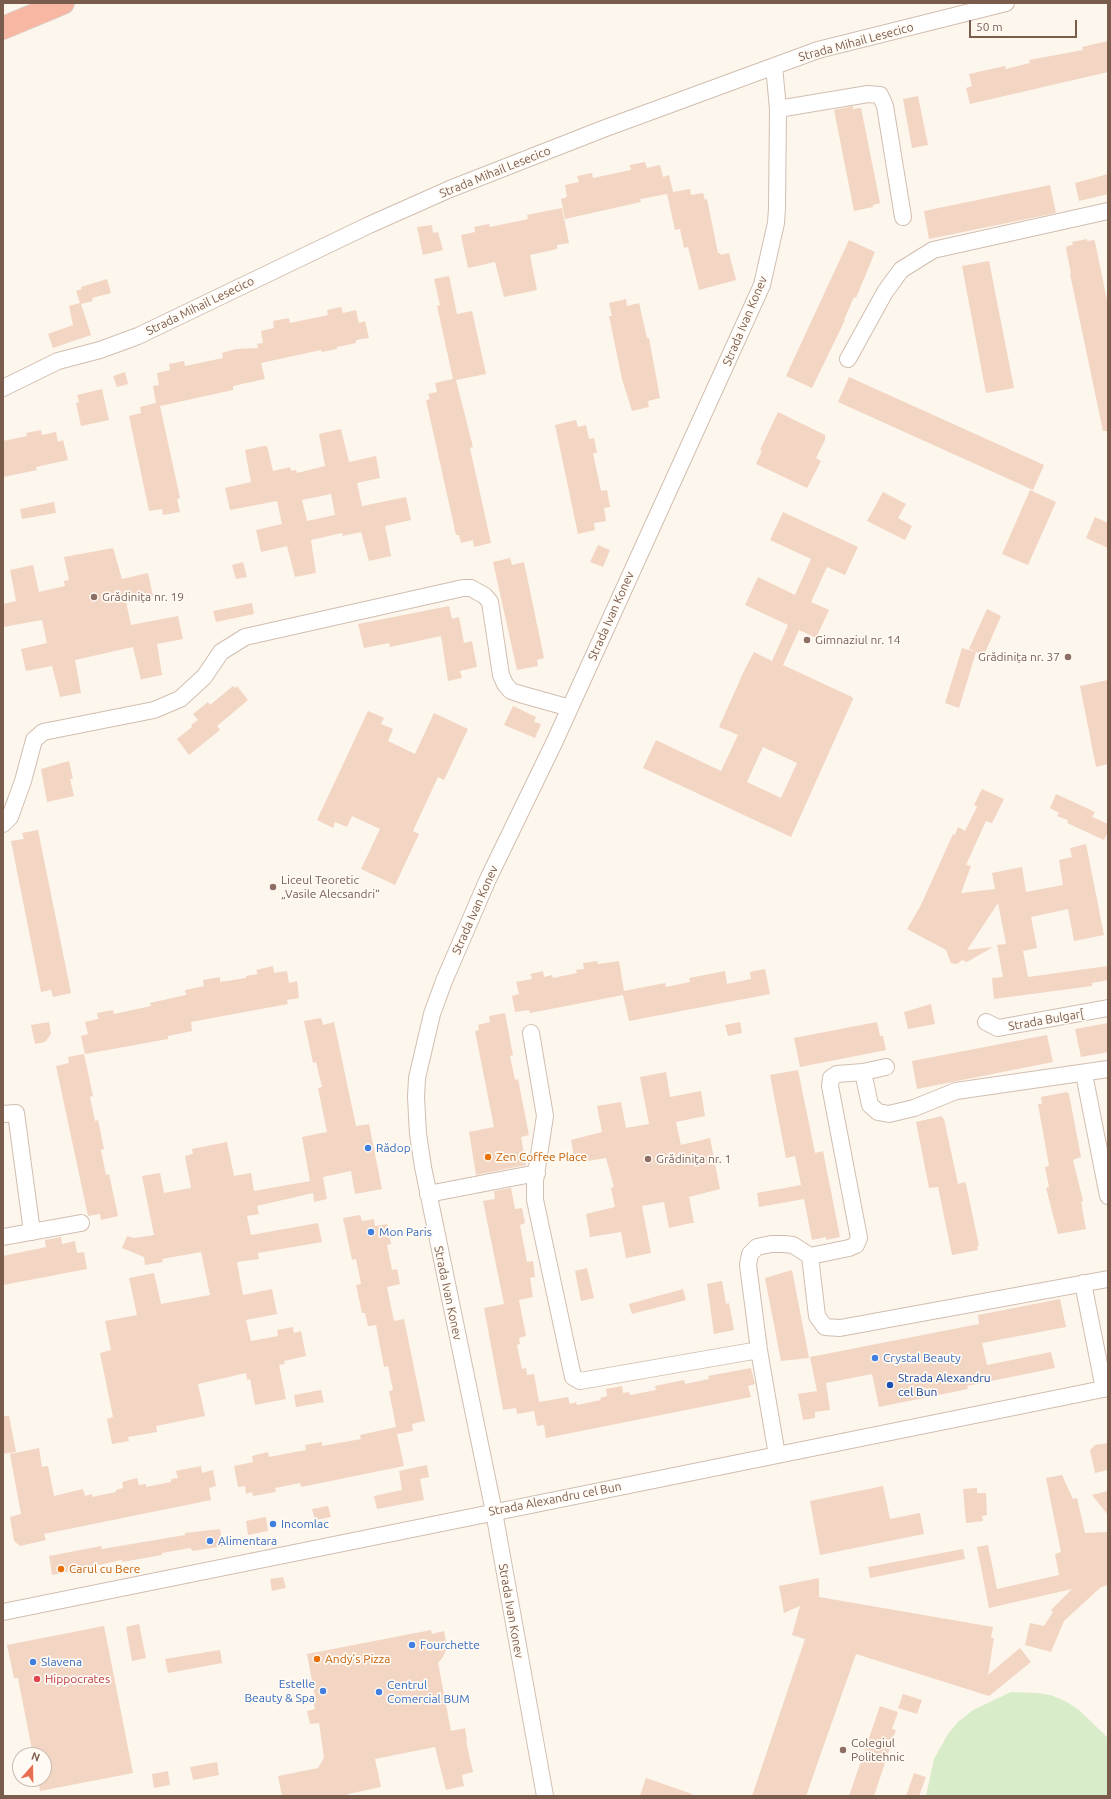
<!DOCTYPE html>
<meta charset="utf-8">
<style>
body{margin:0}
#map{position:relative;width:1111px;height:1799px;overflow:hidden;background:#fdf6ec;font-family:Ubuntu,sans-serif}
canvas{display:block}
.frame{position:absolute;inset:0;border:4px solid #7a5c4d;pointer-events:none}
.north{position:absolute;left:12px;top:1747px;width:40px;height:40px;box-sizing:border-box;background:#fffaf3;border:1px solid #cabbb1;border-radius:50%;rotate:20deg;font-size:11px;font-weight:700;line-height:16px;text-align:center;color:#7a5c4d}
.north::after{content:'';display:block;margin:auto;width:14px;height:18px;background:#e76f51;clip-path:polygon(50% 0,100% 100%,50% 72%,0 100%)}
.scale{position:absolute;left:969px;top:20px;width:108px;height:18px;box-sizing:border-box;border:2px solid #7a5c4d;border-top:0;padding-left:5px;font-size:12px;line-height:14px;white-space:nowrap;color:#7a5c4d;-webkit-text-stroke:3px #fffaf3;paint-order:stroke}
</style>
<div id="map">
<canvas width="1111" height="1799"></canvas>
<div class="frame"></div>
<div class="north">N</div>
<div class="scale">50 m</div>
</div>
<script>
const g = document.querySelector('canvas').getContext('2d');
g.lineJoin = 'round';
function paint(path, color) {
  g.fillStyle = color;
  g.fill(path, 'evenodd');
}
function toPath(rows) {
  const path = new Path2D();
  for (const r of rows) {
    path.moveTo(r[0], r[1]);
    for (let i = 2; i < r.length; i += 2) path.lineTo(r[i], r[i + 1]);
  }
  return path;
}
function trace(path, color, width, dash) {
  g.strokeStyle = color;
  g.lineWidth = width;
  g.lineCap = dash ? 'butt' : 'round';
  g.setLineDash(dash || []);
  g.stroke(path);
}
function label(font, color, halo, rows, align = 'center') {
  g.font = font + ' Ubuntu,sans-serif';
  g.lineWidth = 3.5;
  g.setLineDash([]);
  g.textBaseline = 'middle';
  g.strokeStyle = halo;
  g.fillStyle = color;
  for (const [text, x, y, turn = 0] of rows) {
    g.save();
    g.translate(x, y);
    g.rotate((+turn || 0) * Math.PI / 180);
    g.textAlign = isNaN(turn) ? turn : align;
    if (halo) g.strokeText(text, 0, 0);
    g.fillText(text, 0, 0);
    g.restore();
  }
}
paint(toPath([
 [1011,1692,1037,1693,1050,1695,1065,1701,1078,1709,1108,1738,1108,1796,926,1796,934,1759,948,1734,958,1722,973,1710]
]), '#d8ecc9');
paint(toPath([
 [1108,41,1108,72,970,104,966,88,972,86,969,74,1005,66,1006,69,1030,63,1029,60,1083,50,1082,47],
 [918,96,928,145,912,148,903,99],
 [853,106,853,109,861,108,880,203,873,205,873,207,854,211,834,110],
 [645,162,647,168,660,165,663,177,669,175,673,192,690,189,691,195,703,193,705,200,707,199,718,253,720,253,721,255,729,253,736,280,699,290,688,247,684,248,680,229,675,230,667,194,640,199,641,202,565,219,561,199,567,197,565,185,579,182,577,176,592,173,593,178,631,170,630,165],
 [1108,174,1108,194,1079,201,1075,183],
 [1050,185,1056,213,929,239,924,211],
 [562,208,569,243,557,245,557,249,530,255,537,290,504,297,495,262,468,268,461,235,475,232,474,227,489,224,490,227,528,219,527,215],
 [432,225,433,233,438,232,443,250,423,255,417,227],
 [1087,239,1087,241,1094,240,1095,242,1108,305,1108,431,1103,431,1070,274,1071,274,1066,248,1067,246,1073,245,1072,242],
 [849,240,875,252,856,298,854,297,844,320,845,320,812,388,786,376],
 [989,261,1014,388,986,393,962,266],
 [449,276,457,314,472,311,486,374,456,380,473,447,470,448,491,543,474,547,473,540,461,543,459,535,456,535,426,400,430,399,428,394,437,392,435,383,453,379,437,306,440,305,434,279],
 [107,279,111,293,92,298,93,301,81,304,91,335,53,348,48,334,73,325,69,306,80,303,76,291,82,289,81,287],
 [626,299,627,306,639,303,647,338,649,338,660,398,648,401,649,407,632,411,622,379,609,316,612,316,609,303],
 [341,307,343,313,356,310,359,323,365,321,369,338,356,340,356,343,337,347,337,349,322,352,321,350,261,363,265,379,233,386,233,390,160,406,180,498,177,499,180,512,163,515,162,509,149,511,129,416,141,413,140,407,156,403,153,386,159,385,157,373,170,370,169,364,184,361,185,366,223,358,222,353,236,349,258,348,257,344,263,343,261,331,274,328,273,321,289,318,290,323,328,315,327,310],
 [125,372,128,384,117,387,113,376],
 [849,377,1044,465,1033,490,838,402],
 [102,389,109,420,81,426,76,403,79,402,77,395],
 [778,412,825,435,825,440,816,458,821,461,807,488,756,464,762,451,760,450],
 [576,420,578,427,586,425,589,439,594,438,597,453,593,453,601,491,607,490,610,507,604,508,606,521,594,523,595,530,578,534,555,425],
 [341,429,349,462,376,456,380,478,357,483,362,506,406,497,411,520,385,526,391,556,369,561,361,532,343,536,342,533,311,540,316,573,295,577,287,546,261,552,256,530,282,524,277,501,230,510,225,488,251,482,245,450,264,446,267,446,273,471,290,467,291,471,296,470,297,473,325,466,319,434],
 [331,494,335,515,307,521,302,500],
 [41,430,42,435,56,432,58,442,63,440,68,460,36,467,37,470,3,477,3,441,27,436,26,433],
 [1030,490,1056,502,1028,565,1002,554],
 [883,492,906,504,898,518,912,526,905,540,867,521],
 [54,502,56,513,22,519,20,509],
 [783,512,858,547,845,575,827,567,811,602,829,610,816,638,799,630,783,665,852,697,853,699,791,837,643,768,656,740,721,771,738,735,719,727,744,671,754,652,772,661,788,625,745,605,758,577,795,595,811,559,770,540],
 [763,747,797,763,781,798,747,782],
 [1095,517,1108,523,1108,548,1086,538],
 [598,545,610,550,603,567,590,562],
 [113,548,122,579,148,573,153,596,126,602,131,625,178,616,183,639,157,644,162,675,143,679,141,680,133,647,75,660,81,693,60,697,52,666,26,671,21,649,47,643,42,620,3,627,3,604,16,601,10,570,33,565,39,592,65,586,64,581,69,580,64,557],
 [510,558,512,565,524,562,544,658,537,660,538,666,517,670,493,562],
 [243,562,247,577,236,579,232,565],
 [252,603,254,614,216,622,213,611],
 [449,606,452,619,459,617,464,643,472,641,477,667,460,671,462,678,448,681,441,636,390,647,389,643,364,648,358,624],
 [987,609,1001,616,984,655,969,649],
 [962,648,976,652,959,708,945,703],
 [1108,680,1108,764,1096,767,1080,686],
 [233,686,235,688,237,686,248,700,217,726,220,730,189,755,177,739,192,727,191,725,198,720,193,714,208,702,210,705],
 [513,706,536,717,534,722,541,724,535,738,504,725],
 [368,711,384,718,381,724,393,729,388,741,415,754,434,713,468,729,444,780,438,777,413,831,419,834,395,885,361,869,380,829,352,816,347,827,335,822,333,828,317,820],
 [69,761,73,779,70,779,74,796,47,802,41,769],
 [982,789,1004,799,992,823,986,821,966,865,971,866,961,893,995,889,992,873,1022,867,1026,892,1063,885,1059,860,1072,857,1070,848,1086,844,1104,935,1074,941,1068,909,1031,917,1037,948,1023,951,1028,977,1108,966,1108,980,1092,983,1092,986,994,999,992,978,1003,977,997,945,1006,944,998,903,967,950,993,947,967,962,962,960,957,964,951,963,946,950,907,929,921,905,953,834,955,835,958,827,965,831,977,807,974,805],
 [1056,794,1095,812,1092,817,1108,824,1108,832,1104,840,1067,823,1068,820,1057,816,1059,813,1050,808],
 [38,830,71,993,53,997,51,990,41,992,11,841,24,839,22,833],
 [597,961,598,964,619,961,624,991,665,983,666,987,690,982,689,978,725,971,727,984,751,979,750,972,765,969,770,994,629,1021,623,995,530,1013,529,1010,515,1012,512,996,519,994,516,982,532,979,530,974,543,971,544,977,552,975,553,978,577,973,576,970,584,969,583,963],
 [273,966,274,973,287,971,289,983,297,981,299,998,287,1000,288,1004,191,1022,192,1031,168,1036,168,1039,85,1054,81,1036,88,1034,85,1022,98,1019,97,1013,113,1010,114,1014,151,1006,150,1003,186,995,185,990,204,986,203,980,220,977,220,982,246,978,246,976,258,974,256,970],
 [931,1004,935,1024,908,1029,904,1012],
 [505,1013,513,1055,510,1056,515,1080,518,1079,529,1135,521,1137,526,1165,476,1175,469,1132,494,1127,475,1031,479,1030,478,1025,490,1022,489,1016],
 [321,1018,323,1025,334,1022,356,1126,369,1124,382,1189,355,1194,351,1171,323,1177,327,1199,314,1202,313,1193,257,1206,259,1214,247,1216,251,1235,318,1223,322,1242,258,1253,259,1259,237,1262,243,1295,272,1289,277,1314,246,1320,251,1341,278,1336,277,1330,293,1327,294,1333,301,1331,306,1356,284,1361,285,1364,279,1365,286,1399,255,1405,250,1379,247,1380,246,1373,198,1384,205,1416,156,1426,157,1432,128,1437,129,1441,112,1444,107,1419,113,1417,100,1353,111,1350,105,1321,137,1315,129,1278,154,1273,161,1304,210,1295,201,1252,162,1259,163,1262,145,1265,144,1257,122,1248,127,1236,134,1238,154,1235,142,1176,160,1173,164,1193,191,1188,185,1156,193,1154,192,1149,227,1142,234,1176,251,1173,254,1191,310,1181,302,1137,327,1132,318,1088,322,1087,316,1062,313,1063,304,1021],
 [49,1022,51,1034,45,1042,35,1044,31,1025],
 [740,1022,742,1033,728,1036,725,1025],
 [877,1022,880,1036,883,1036,886,1050,800,1067,794,1038],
 [1108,1023,1108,1052,1081,1057,1075,1029],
 [1047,1035,1053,1062,917,1089,912,1061],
 [84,1054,93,1096,90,1097,95,1121,98,1120,104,1149,101,1150,106,1175,109,1174,118,1216,101,1220,100,1214,88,1216,56,1066,69,1063,68,1057],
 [798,1070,815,1153,823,1151,840,1237,826,1240,826,1237,812,1240,804,1199,759,1207,757,1193,801,1185,795,1156,786,1158,770,1075],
 [666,1072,670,1097,701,1091,705,1116,676,1122,681,1145,710,1138,720,1189,689,1197,694,1223,691,1223,669,1228,664,1202,642,1206,651,1253,626,1258,621,1232,590,1237,586,1214,615,1207,611,1188,614,1187,606,1158,575,1163,571,1140,602,1132,597,1106,621,1102,626,1128,649,1124,640,1077],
 [1067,1092,1069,1094,1081,1157,1073,1160,1083,1201,1081,1202,1086,1229,1058,1234,1046,1188,1049,1187,1045,1167,1049,1166,1038,1104,1042,1104,1041,1097],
 [942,1116,943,1119,944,1119,958,1184,965,1182,966,1184,979,1246,977,1246,978,1250,952,1255,938,1187,929,1188,916,1122],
 [511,1188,515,1209,522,1208,525,1223,520,1225,527,1262,533,1261,535,1277,530,1278,533,1297,519,1300,526,1336,519,1338,520,1344,517,1345,522,1369,526,1368,527,1375,534,1374,539,1402,568,1397,570,1404,576,1402,577,1405,601,1400,600,1398,607,1396,606,1389,622,1386,623,1393,629,1392,630,1395,656,1390,655,1386,684,1380,685,1384,709,1379,708,1376,751,1368,755,1384,748,1386,751,1397,546,1438,544,1425,537,1426,534,1411,517,1414,516,1408,503,1410,484,1308,504,1304,483,1201,495,1199,494,1191],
 [360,1215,362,1221,374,1219,375,1226,387,1224,391,1244,387,1245,392,1270,397,1269,400,1284,387,1287,394,1321,404,1319,425,1421,412,1424,413,1431,397,1434,404,1466,301,1487,300,1483,275,1488,276,1492,253,1496,252,1492,246,1494,245,1486,238,1487,234,1466,253,1462,252,1456,268,1452,269,1457,306,1450,305,1445,322,1442,322,1446,361,1439,360,1435,396,1427,389,1391,393,1390,388,1366,384,1367,376,1325,368,1326,365,1313,362,1313,356,1285,361,1284,356,1259,352,1260,343,1218],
 [61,1237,62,1244,75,1241,77,1253,84,1252,87,1269,3,1285,3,1256,46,1247,45,1240],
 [587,1268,594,1298,581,1301,575,1271],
 [792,1270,809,1358,781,1361,765,1278],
 [722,1281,726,1304,729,1303,734,1330,714,1334,707,1284],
 [683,1289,686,1300,632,1314,629,1304],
 [1060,1299,1066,1327,982,1343,987,1365,1051,1352,1055,1368,967,1386,968,1389,879,1407,872,1374,826,1383,830,1410,815,1412,815,1418,803,1420,798,1394,817,1391,810,1357,979,1324,978,1315],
 [321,1390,324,1402,296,1407,294,1395],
 [3,1416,9,1416,16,1452,3,1454],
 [1108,1443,1108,1470,1095,1473,1090,1450,1095,1445],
 [39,1448,42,1467,48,1466,54,1496,83,1489,85,1496,92,1494,92,1497,116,1492,116,1490,123,1488,122,1482,137,1478,139,1485,146,1484,146,1487,171,1482,171,1479,178,1478,176,1471,201,1466,202,1473,213,1470,216,1486,209,1488,211,1500,44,1534,46,1540,20,1546,14,1541,10,1517,21,1514,10,1454],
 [427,1465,429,1477,420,1479,424,1500,377,1509,374,1496,402,1490,399,1471],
 [1062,1475,1073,1499,1077,1498,1085,1533,1108,1532,1108,1585,1101,1587,1064,1621,1051,1652,1025,1645,1030,1623,1044,1626,1053,1612,1051,1610,1072,1589,989,1608,977,1547,988,1545,997,1589,1059,1575,1055,1554,1061,1552,1046,1478],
 [883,1486,890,1519,920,1513,924,1534,820,1555,810,1501],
 [977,1488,977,1493,986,1493,987,1515,982,1516,983,1521,966,1523,963,1489],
 [1108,1491,1108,1515,1092,1495],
 [328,1506,331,1517,315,1520,312,1509],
 [266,1517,268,1531,248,1535,246,1521],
 [220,1529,223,1546,193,1551,190,1548,162,1553,162,1555,122,1562,122,1560,52,1575,49,1556,101,1546,102,1549,185,1535,185,1533],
 [963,1549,965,1559,870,1578,868,1567],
 [283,1577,286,1588,272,1591,270,1579],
 [819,1578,819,1597,993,1627,991,1638,994,1638,988,1675,1020,1648,1031,1662,989,1696,856,1654,806,1796,752,1796,805,1639,792,1635,800,1606,784,1613,779,1586],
 [139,1624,146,1658,132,1661,126,1627],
 [104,1626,133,1773,40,1791,38,1779,44,1779,44,1755,33,1755,18,1678,14,1678,7,1645],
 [431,1630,432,1634,444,1631,447,1648,443,1657,438,1663,451,1731,465,1728,467,1741,466,1741,473,1772,462,1775,464,1786,446,1790,435,1747,375,1759,381,1787,348,1794,348,1796,282,1796,278,1776,318,1768,324,1758,319,1723,310,1724,307,1711,315,1709,312,1697,315,1696,307,1654],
 [220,1650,222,1663,168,1673,165,1659],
 [903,1694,922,1700,917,1714,898,1708],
 [880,1706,898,1712,892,1729,896,1730,874,1796,849,1796],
 [217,1762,219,1775,193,1780,190,1767],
 [168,1771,170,1785,154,1788,152,1774],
 [914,1773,926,1777,919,1796,906,1796],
 [646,1778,692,1794,691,1796,640,1796]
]), '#f3d5c3');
const minor = toPath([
 [778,109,868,94,880,95,885,106,903,217],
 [848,359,885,292,901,270,933,250,1108,211],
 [3,388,58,361,100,350,138,336,369,225,450,189,603,129,818,50,1006,3],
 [3,824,10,817,23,781,34,740,43,732,154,710,180,699,204,677,221,652,245,637,463,588,471,588,485,596,490,602,501,675,505,684,511,691,520,694,570,708],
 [986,1022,998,1028,1108,1008],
 [531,1033,545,1116,535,1181,535,1200,573,1377,580,1381,759,1350],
 [863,1072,870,1105,878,1112,889,1114,914,1108,956,1091,1108,1069],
 [1084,1074,1108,1196],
 [3,1114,16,1113,32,1232],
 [428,1194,537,1173],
 [3,1237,81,1223],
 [810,1256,849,1248,856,1245,859,1238,830,1086,831,1078,837,1074,863,1072,886,1067],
 [1083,1283,1104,1389],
 [777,1455,759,1350,748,1265,750,1254,757,1247,771,1244,784,1244,793,1245,810,1256,817,1316,825,1327,840,1328,1108,1279],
 [3,1612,1108,1388],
 [545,1796,494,1512,423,1167,418,1134,416,1097,417,1078,432,1014,444,981,488,879,554,743,762,285,776,223,777,208,778,109,774,66]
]);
const highway = toPath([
 [3,28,63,3]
]);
trace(minor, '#d1beb0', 18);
trace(highway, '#dad1cd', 24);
trace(minor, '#fff', 16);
trace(highway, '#f7b7a3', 22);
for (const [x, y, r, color] of [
 [94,597,4,"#8d6e63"],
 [807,640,4,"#8d6e63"],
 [1068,657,4,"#8d6e63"],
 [273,887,4,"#8d6e63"],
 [368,1148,4,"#3f7fe0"],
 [488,1157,4,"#e8710a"],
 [648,1159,4,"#8d6e63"],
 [371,1232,4,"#3f7fe0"],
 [875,1358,4,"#3f7fe0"],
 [890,1385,4,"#1a4fb4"],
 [273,1524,4,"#3f7fe0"],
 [210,1541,4,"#3f7fe0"],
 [61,1569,4,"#e8710a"],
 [412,1645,4,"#3f7fe0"],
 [317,1659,4,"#e8710a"],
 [33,1662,4,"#3f7fe0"],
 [37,1679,4,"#e0444e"],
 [323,1691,4,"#3f7fe0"],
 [379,1692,4,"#3f7fe0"],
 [843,1750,4,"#8d6e63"]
]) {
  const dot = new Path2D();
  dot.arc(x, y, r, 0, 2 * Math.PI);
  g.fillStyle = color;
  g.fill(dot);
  trace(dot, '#fffaf3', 1.5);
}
label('12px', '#7a5c4d', '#fffaf3', [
 ["Strada Mihail Lesecico",856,42,-15],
 ["Strada Mihail Lesecico",495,172,-22],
 ["Strada Mihail Lesecico",200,306,-26],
 ["Strada Ivan Konev",745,321,-67],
 ["Strada Ivan Konev",611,616,-66],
 ["Strada Ivan Konev",475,910,-66],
 ["Strada Bulgar[",1046,1020,-10],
 ["Strada Ivan Konev",448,1293,78],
 ["Strada Alexandru cel Bun",555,1499,-11],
 ["Strada Ivan Konev",511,1611,80]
]);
label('12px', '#785e54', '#fffaf3', [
 ["Grădinița nr. 19",102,597],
 ["Gimnaziul nr. 14",815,640],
 ["Grădinița nr. 37",1060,657,"right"],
 ["Liceul Teoretic",281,880],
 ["„Vasile Alecsandri“",281,894],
 ["Grădinița nr. 1",656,1159],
 ["Colegiul",851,1743],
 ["Politehnic",851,1757]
], 'left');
label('12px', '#366cbe', '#fffaf3', [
 ["Rădop",376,1148],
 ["Mon Paris",379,1232],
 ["Crystal Beauty",883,1358],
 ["Incomlac",281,1524],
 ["Alimentara",218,1541],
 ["Fourchette",420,1645],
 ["Slavena",41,1662],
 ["Estelle",315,1684,"right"],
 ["Beauty & Spa",315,1698,"right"],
 ["Centrul",387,1685],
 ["Comercial BUM",387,1699]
], 'left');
label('12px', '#c56008', '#fffaf3', [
 ["Zen Coffee Place",496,1157],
 ["Carul cu Bere",69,1569],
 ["Andy’s Pizza",325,1659]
], 'left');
label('12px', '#164399', '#fffaf3', [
 ["Strada Alexandru",898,1378],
 ["cel Bun",898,1392]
], 'left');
label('12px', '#be3a42', '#fffaf3', [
 ["Hippocrates",45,1679]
], 'left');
</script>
